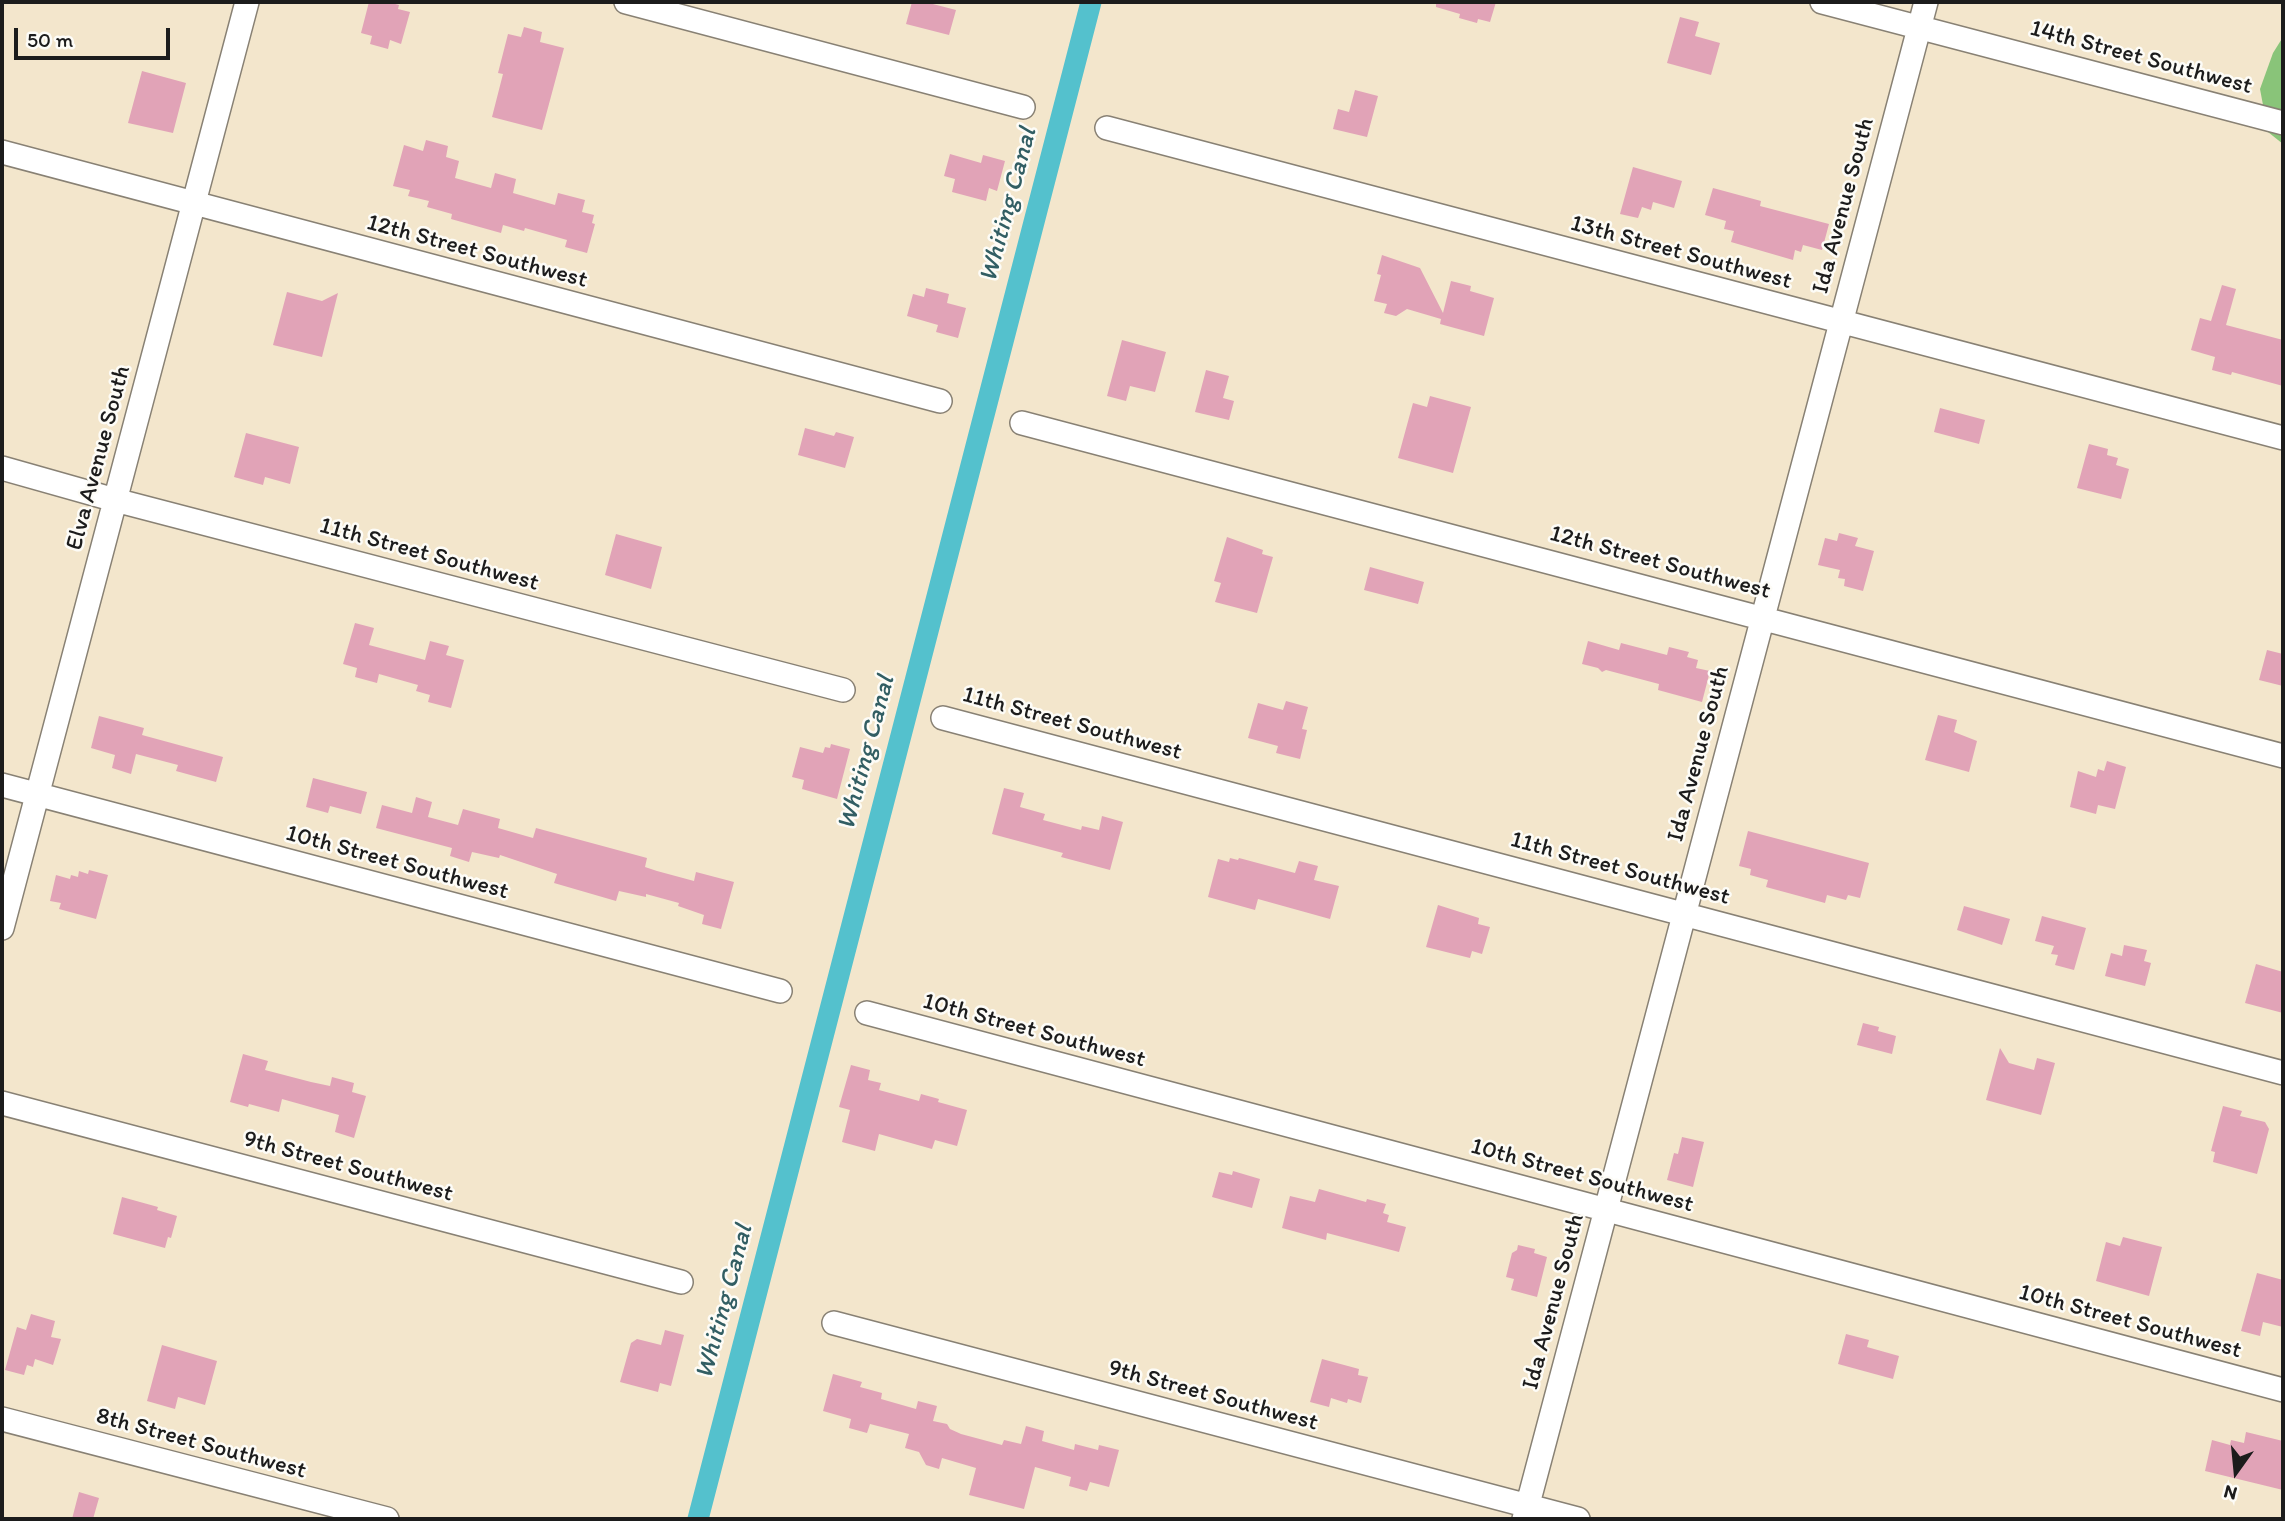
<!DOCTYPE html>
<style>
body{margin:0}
#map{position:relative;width:2285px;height:1521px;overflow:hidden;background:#f3e6cc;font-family:Itim,sans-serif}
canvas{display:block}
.frame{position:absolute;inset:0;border:4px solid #1c1c1c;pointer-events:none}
.north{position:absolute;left:2201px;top:1437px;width:70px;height:70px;-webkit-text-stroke:5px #fdfcf7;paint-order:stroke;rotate:195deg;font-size:19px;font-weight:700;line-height:28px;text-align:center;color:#1c1c1c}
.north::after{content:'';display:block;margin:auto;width:24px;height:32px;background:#1c1c1c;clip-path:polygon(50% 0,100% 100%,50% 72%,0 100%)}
.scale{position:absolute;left:14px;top:28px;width:156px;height:32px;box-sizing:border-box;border:4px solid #1c1c1c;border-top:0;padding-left:9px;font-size:21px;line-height:24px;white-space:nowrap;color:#1c1c1c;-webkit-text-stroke:5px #fdfcf7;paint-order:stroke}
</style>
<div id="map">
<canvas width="2285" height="1521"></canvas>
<div class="frame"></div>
<div class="north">N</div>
<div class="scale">50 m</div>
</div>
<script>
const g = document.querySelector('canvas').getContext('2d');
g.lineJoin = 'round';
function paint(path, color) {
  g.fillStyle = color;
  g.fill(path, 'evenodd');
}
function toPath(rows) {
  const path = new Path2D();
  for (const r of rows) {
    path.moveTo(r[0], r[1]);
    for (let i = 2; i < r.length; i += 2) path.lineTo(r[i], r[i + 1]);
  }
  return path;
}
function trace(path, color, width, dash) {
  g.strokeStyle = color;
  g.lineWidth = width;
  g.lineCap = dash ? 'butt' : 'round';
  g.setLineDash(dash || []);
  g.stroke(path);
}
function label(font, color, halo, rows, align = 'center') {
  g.font = font + ' Itim,sans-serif';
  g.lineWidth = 5;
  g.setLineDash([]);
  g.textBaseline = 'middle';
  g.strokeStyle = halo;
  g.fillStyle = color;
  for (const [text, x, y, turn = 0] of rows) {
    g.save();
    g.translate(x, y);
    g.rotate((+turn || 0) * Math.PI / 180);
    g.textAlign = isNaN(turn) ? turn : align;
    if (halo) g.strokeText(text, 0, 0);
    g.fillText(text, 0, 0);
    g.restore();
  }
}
paint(toPath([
 [2283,37,2283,144,2268,132,2260,89,2273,53]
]), '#89c479');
trace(toPath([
 [698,1519,1091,2]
]), '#54c1cd', 21);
paint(toPath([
 [369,2,388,2,399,5,398,9,410,12,401,44,390,40,388,49,370,44,372,36,361,33],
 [912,2,925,2,956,10,949,35,906,24],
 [1436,2,1496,2,1490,22,1478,19,1477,23,1459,18,1460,14,1436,7],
 [1680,17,1699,22,1695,36,1720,43,1711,75,1667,63],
 [524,27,542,32,540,42,564,48,542,130,492,117,503,74,498,73,508,34,521,37],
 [142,71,186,83,173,133,128,123],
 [1355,90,1378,96,1367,137,1333,129,1338,109,1349,112],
 [426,140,448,146,446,157,459,161,455,178,491,188,495,173,516,179,513,193,555,205,558,193,585,200,582,212,594,215,592,223,595,224,587,253,565,247,567,240,525,228,524,231,503,225,501,233,451,219,452,214,427,207,429,201,408,196,410,190,393,186,404,145,423,151],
 [950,154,981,163,983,155,1005,161,997,191,989,188,986,201,952,192,955,179,944,176],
 [1633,167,1682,181,1674,208,1653,202,1651,210,1642,207,1638,218,1620,214],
 [1713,188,1761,201,1760,206,1829,224,1822,250,1803,245,1801,252,1795,250,1793,260,1731,242,1734,231,1724,229,1726,221,1705,215],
 [1382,255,1420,268,1443,313,1451,281,1471,286,1470,291,1494,298,1484,336,1440,324,1441,319,1407,309,1396,316,1384,313,1387,304,1374,301,1381,275,1377,274],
 [2222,285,2236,289,2226,325,2283,340,2283,386,2232,372,2231,375,2212,370,2215,357,2191,350,2200,318,2211,321],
 [926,288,949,294,947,303,966,308,958,338,936,332,938,325,907,316,913,294,924,297],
 [287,292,322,301,338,293,322,357,273,345],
 [1122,340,1166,352,1155,392,1130,386,1126,401,1107,396],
 [1206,370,1229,376,1223,398,1234,401,1229,420,1195,412],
 [1430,396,1471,407,1453,473,1398,458,1413,403,1427,407],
 [1940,408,1985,420,1979,444,1934,432],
 [805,428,834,436,836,432,854,437,845,468,798,455],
 [246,433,299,447,290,484,265,477,263,485,234,477],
 [2089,444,2108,449,2107,455,2118,458,2116,465,2129,469,2121,499,2077,488],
 [1839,533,1858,538,1855,546,1874,551,1863,591,1844,586,1845,579,1838,578,1840,570,1818,565,1825,538,1837,541],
 [616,534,662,547,651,589,605,575],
 [1227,537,1263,550,1262,554,1273,557,1257,613,1215,602,1221,583,1214,581],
 [1370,567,1424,582,1418,604,1364,590],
 [355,623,374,628,369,645,425,660,430,641,449,646,446,655,464,660,451,708,428,702,430,695,416,691,418,685,379,674,377,683,355,677,357,668,343,664],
 [1588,641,1619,650,1621,643,1667,655,1669,647,1689,652,1687,657,1698,660,1696,668,1710,671,1702,702,1658,690,1659,684,1606,670,1602,672,1598,668,1582,664],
 [2267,650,2283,654,2283,686,2259,680],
 [1286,701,1308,707,1302,729,1307,730,1300,759,1276,753,1278,746,1248,738,1258,703,1283,710],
 [1938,715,1957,720,1954,732,1977,741,1969,772,1925,760],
 [99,716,144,728,142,735,223,757,216,782,176,771,178,765,136,754,131,774,112,768,115,755,91,748],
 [831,744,850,749,837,799,802,789,804,780,792,777,800,747,823,753,825,747,830,748],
 [2107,761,2126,767,2115,809,2098,805,2096,814,2070,807,2078,771,2096,777,2098,769,2104,771],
 [313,778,367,792,361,814,330,806,328,813,306,807],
 [1004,788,1024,793,1020,807,1045,814,1043,820,1081,830,1082,826,1099,830,1102,816,1123,822,1110,870,1061,857,1063,853,992,834],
 [416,797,432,802,428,817,458,825,463,809,500,819,498,828,533,838,536,828,647,858,645,867,657,871,694,881,696,872,734,882,721,929,702,924,704,915,678,906,679,903,646,894,646,897,619,891,616,901,554,883,557,874,500,855,499,858,472,852,469,862,450,856,452,848,376,828,382,805,412,813],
 [1748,831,1869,863,1860,898,1848,895,1846,900,1827,895,1825,903,1766,887,1768,880,1750,875,1751,869,1739,866],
 [1230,858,1238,860,1239,858,1295,873,1299,861,1318,866,1314,880,1339,886,1330,919,1258,899,1255,910,1208,897,1218,859,1229,862],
 [89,870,108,875,96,919,59,909,61,903,50,901,56,875,70,879,71,875,78,877,79,871,88,874],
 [1438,905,1479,918,1478,924,1490,927,1482,954,1472,951,1470,958,1426,947],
 [1964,906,2010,919,2002,945,1957,930],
 [2042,916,2086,928,2074,970,2055,965,2058,955,2051,954,2054,946,2035,941],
 [2124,945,2147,950,2144,961,2151,963,2145,986,2105,976,2111,953,2122,956],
 [2256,964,2283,972,2283,1013,2245,1003],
 [1863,1023,1879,1027,1878,1031,1896,1036,1892,1054,1857,1045],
 [2000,1048,2009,1063,2034,1070,2037,1058,2055,1063,2041,1115,1986,1100],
 [243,1054,268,1061,265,1070,311,1082,330,1086,332,1077,354,1083,352,1092,366,1096,354,1138,335,1132,339,1115,282,1099,279,1112,249,1104,248,1107,230,1102],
 [851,1065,870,1070,868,1080,881,1083,879,1090,919,1101,921,1094,939,1099,938,1102,967,1110,957,1146,935,1140,932,1149,879,1134,875,1151,842,1142,850,1110,839,1107],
 [2223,1106,2242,1111,2240,1116,2265,1122,2269,1129,2257,1174,2213,1162,2215,1152,2211,1151],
 [1682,1137,1704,1142,1693,1187,1667,1180,1674,1153,1678,1154],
 [1233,1171,1260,1179,1252,1208,1212,1197,1219,1172,1232,1175],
 [1319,1189,1366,1202,1367,1199,1386,1204,1383,1213,1389,1215,1387,1222,1406,1227,1399,1252,1327,1233,1326,1240,1282,1228,1290,1196,1315,1202],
 [122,1197,158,1207,157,1210,177,1216,171,1238,168,1237,165,1248,113,1234],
 [2123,1237,2162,1247,2149,1296,2096,1281,2106,1242,2120,1246],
 [1518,1245,1535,1249,1534,1253,1547,1257,1537,1297,1511,1290,1514,1279,1506,1277,1512,1253,1517,1250],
 [2257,1273,2283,1280,2283,1327,2263,1322,2260,1336,2241,1331],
 [31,1314,55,1321,51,1337,61,1339,53,1365,35,1359,33,1367,27,1365,24,1375,5,1370,17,1327,26,1330],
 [665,1330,684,1335,671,1386,660,1383,658,1392,620,1382,631,1343,637,1339,661,1345],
 [1846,1334,1869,1340,1867,1347,1899,1356,1893,1379,1838,1364],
 [162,1345,217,1361,205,1405,178,1397,175,1409,147,1401],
 [1322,1359,1359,1369,1358,1375,1368,1377,1361,1403,1348,1399,1347,1403,1331,1398,1329,1407,1310,1402],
 [833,1374,862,1382,860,1387,882,1393,881,1399,916,1409,918,1401,937,1406,933,1421,947,1424,950,1429,961,1434,1002,1445,1004,1440,1021,1444,1026,1426,1044,1431,1042,1441,1074,1450,1075,1444,1098,1450,1099,1445,1119,1450,1109,1487,1090,1482,1087,1491,1069,1486,1071,1477,1035,1467,1024,1509,969,1495,976,1468,942,1458,939,1469,926,1465,919,1452,905,1448,909,1434,870,1424,867,1433,849,1428,851,1419,823,1411],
 [2246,1432,2283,1441,2283,1490,2205,1471,2212,1440,2230,1445,2231,1440,2244,1443],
 [79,1492,99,1498,93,1519,72,1519]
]), '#e1a3b7');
const minor = toPath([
 [626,2,1023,107],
 [1822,2,2283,123],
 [1107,128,2283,438],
 [2,152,940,401],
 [1022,423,2283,756],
 [2,468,115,500,843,690],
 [943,718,2283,1073],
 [2,785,780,991],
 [2,928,247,2],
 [867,1013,2283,1390],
 [2,1103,681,1282],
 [834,1323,1578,1519],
 [2,1419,387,1519],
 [1524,1519,1926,2]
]);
trace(minor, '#888174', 26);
trace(minor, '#fff', 23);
label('24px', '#1c1c1c', '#fdfcf7', [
 ["14th Street Southwest",2141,58,15],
 ["Ida Avenue South",1844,206,-75],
 ["12th Street Southwest",477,252,15],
 ["13th Street Southwest",1681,253,15],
 ["Elva Avenue South",99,458,-75],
 ["11th Street Southwest",429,555,15],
 ["12th Street Southwest",1660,563,15],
 ["11th Street Southwest",1072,724,15],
 ["Ida Avenue South",1699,754,-75],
 ["10th Street Southwest",397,863,15],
 ["11th Street Southwest",1620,869,15],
 ["10th Street Southwest",1034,1031,15],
 ["9th Street Southwest",348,1167,15],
 ["10th Street Southwest",1582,1176,15],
 ["Ida Avenue South",1554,1302,-75],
 ["10th Street Southwest",2130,1322,15],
 ["9th Street Southwest",1213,1396,15],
 ["8th Street Southwest",201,1444,15]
]);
label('italic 26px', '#325e63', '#fdfcf7', [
 ["Whiting Canal",1009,205,-75],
 ["Whiting Canal",867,753,-75],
 ["Whiting Canal",725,1302,-75]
]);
</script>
